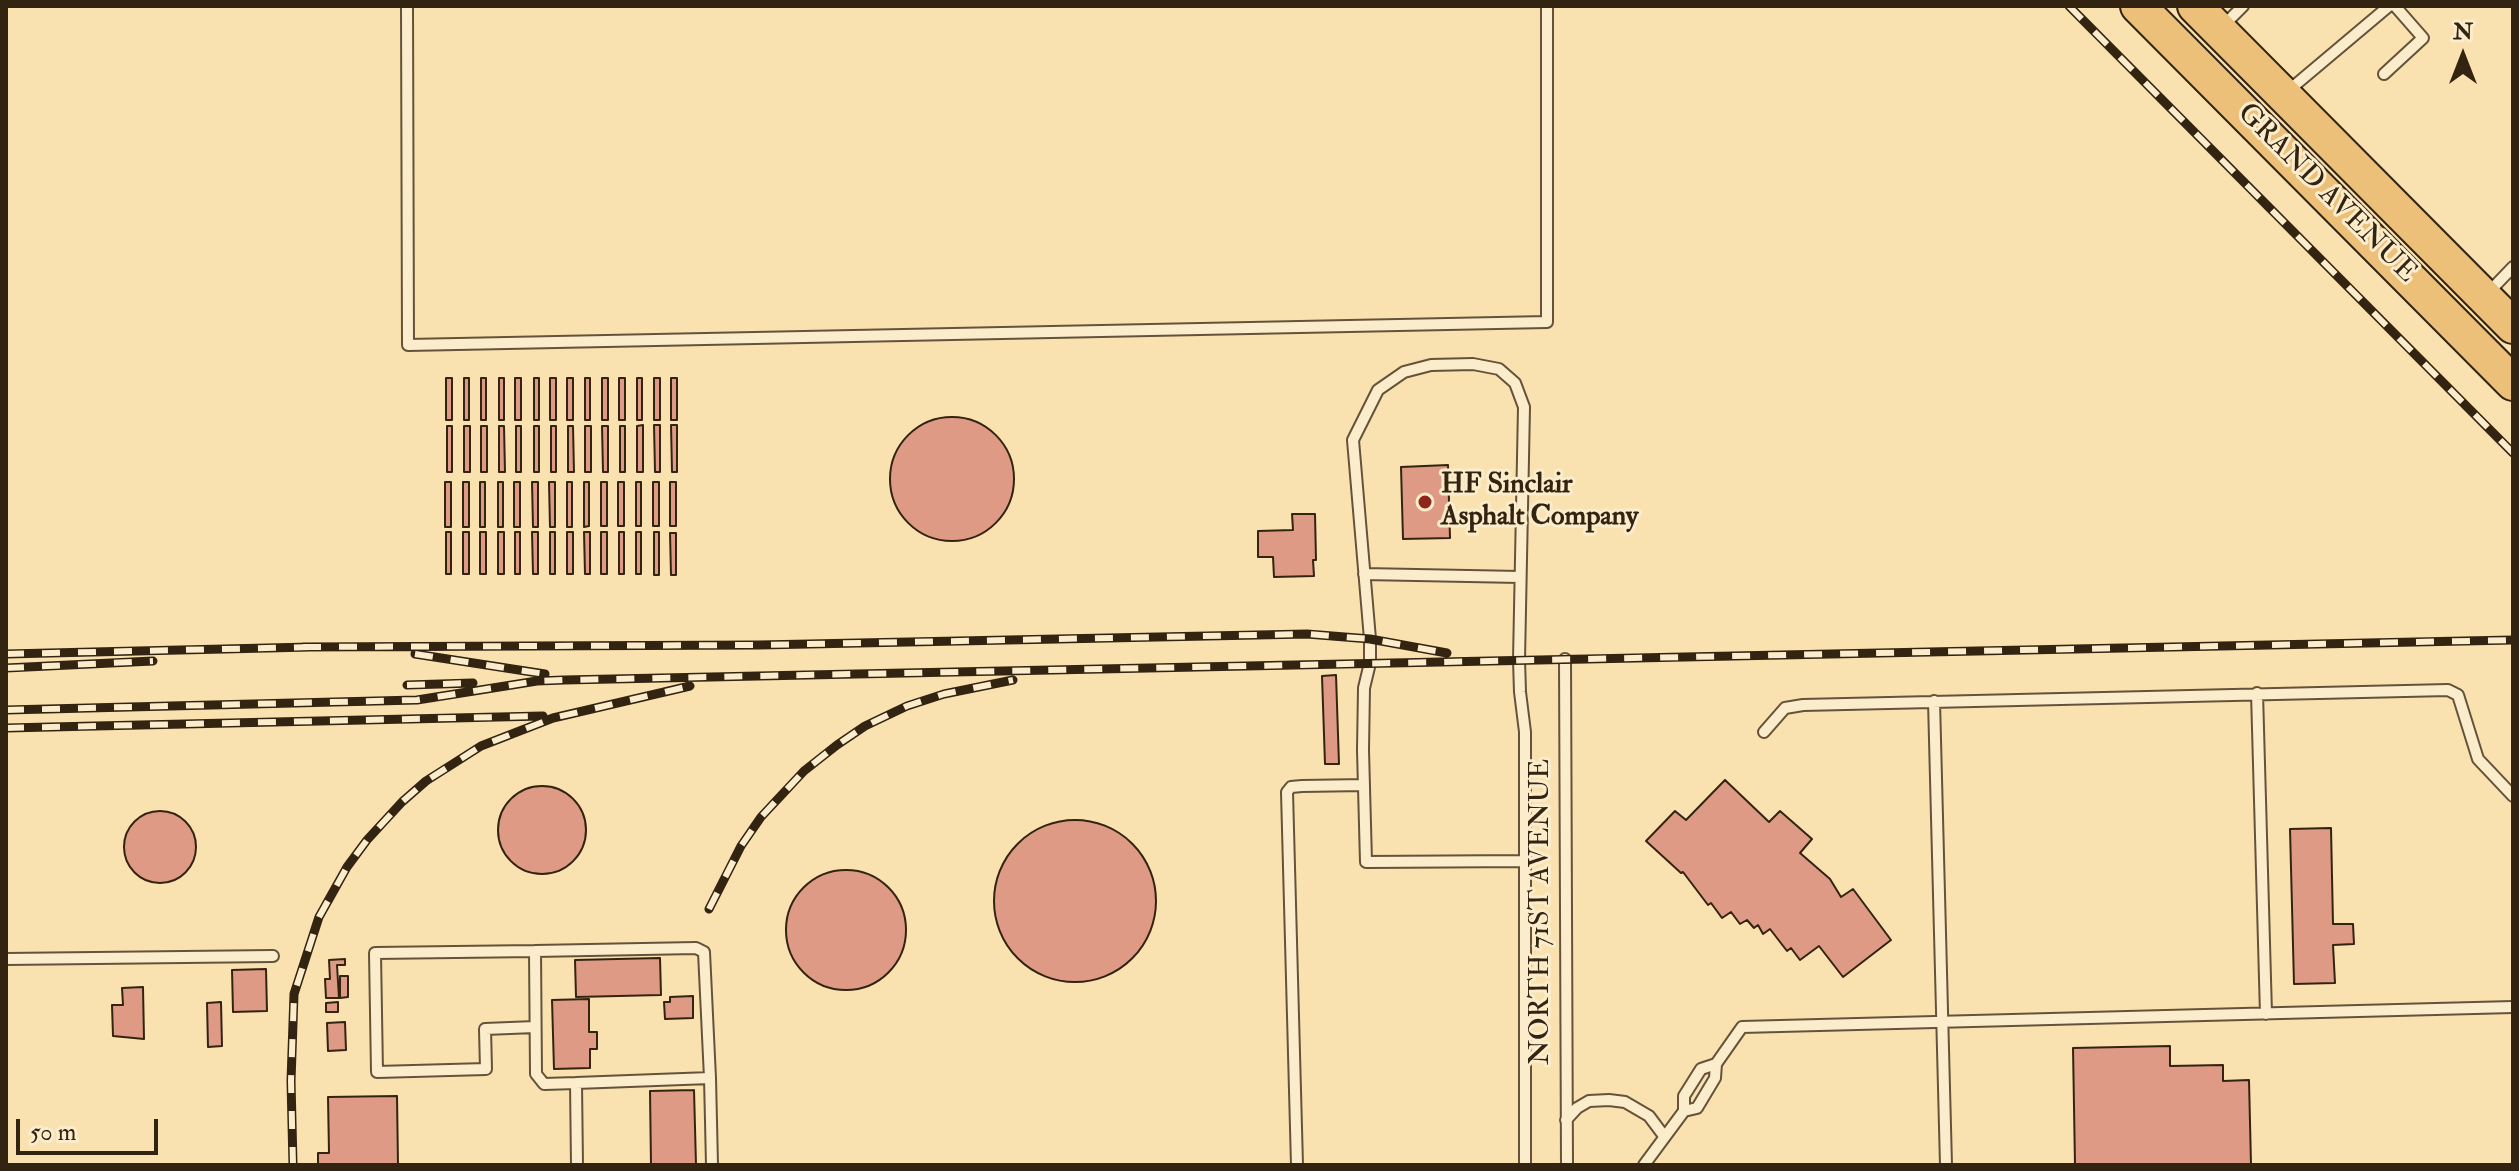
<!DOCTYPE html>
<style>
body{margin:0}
#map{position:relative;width:2519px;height:1171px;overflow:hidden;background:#f9e1b0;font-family:"IM FELL Double Pica",serif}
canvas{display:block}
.frame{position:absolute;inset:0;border:8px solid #332412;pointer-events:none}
.north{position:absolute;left:2423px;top:16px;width:80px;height:80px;-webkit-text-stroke:6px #fbeccc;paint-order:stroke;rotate:0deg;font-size:22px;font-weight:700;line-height:32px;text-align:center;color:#332412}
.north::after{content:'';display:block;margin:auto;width:28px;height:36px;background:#332412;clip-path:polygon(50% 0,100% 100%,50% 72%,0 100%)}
.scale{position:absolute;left:16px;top:1119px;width:142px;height:36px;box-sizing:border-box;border:4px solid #332412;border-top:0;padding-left:10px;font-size:24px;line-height:28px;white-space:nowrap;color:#332412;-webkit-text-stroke:6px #fbeccc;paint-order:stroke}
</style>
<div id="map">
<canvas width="2519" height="1171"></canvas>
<div class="frame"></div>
<div class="north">N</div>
<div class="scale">50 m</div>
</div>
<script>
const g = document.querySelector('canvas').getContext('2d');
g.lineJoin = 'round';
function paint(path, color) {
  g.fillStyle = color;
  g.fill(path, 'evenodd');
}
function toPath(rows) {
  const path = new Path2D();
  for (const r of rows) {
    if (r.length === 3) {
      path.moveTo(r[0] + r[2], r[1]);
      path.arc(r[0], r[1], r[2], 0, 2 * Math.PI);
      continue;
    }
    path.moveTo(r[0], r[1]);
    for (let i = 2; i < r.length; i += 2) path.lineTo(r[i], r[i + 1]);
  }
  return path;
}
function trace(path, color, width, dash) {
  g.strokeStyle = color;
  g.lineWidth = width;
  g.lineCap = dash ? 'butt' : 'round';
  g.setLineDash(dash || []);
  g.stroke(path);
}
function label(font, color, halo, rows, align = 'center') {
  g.font = font + ' "IM FELL Double Pica",serif';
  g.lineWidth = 6;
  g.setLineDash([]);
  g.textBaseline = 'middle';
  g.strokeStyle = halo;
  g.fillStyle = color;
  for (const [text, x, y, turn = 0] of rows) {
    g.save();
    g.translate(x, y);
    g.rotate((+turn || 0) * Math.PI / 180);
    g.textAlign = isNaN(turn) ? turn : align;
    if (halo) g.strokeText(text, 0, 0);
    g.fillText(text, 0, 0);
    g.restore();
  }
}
const building = toPath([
 [446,378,452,378,452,420,446,420,446,378],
 [464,378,469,378,469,420,464,420,464,378],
 [481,378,486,378,486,420,481,420,481,378],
 [499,378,504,378,504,420,499,420,499,378],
 [515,378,521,378,521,420,515,420,515,378],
 [534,378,539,378,539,420,534,420,534,378],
 [550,378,556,378,556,420,550,420,550,378],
 [567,378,573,378,573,420,567,420,567,378],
 [585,378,590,378,590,420,585,420,585,378],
 [602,378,608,378,608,420,602,420,602,378],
 [619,378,625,378,625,420,619,420,619,378],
 [637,378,642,378,642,420,637,420,637,378],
 [654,378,660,378,660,420,654,420,654,378],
 [671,378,677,378,677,420,671,420,671,378],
 [952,479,62],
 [643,425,643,472,637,472,637,426,643,425],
 [654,425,660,425,660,472,655,472,654,425],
 [671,425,677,425,677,472,672,472,671,425],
 [447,426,452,426,452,472,447,472,447,426],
 [464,426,470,426,470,472,464,472,464,426],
 [481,426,487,426,487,472,481,472,481,426],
 [499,426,504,426,505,472,499,472,499,426],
 [516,426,521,426,521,472,516,472,516,426],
 [534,426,539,426,539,472,534,472,534,426],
 [551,426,556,426,556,472,551,472,551,426],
 [568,426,573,426,574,472,568,472,568,426],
 [585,426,591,426,591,472,585,472,585,426],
 [602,426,608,426,608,472,603,472,602,426],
 [620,426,625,426,625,472,620,472,620,426],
 [1448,465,1450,538,1403,539,1401,467,1448,465],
 [445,482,451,482,451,527,445,527,445,482],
 [463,482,469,482,469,527,463,527,463,482],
 [480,482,485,482,485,527,480,527,480,482],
 [498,482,503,482,503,527,498,527,498,482],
 [514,482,520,482,520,527,514,527,514,482],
 [532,482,538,482,538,527,533,527,532,482],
 [549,482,555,482,555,527,550,527,549,482],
 [567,482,572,482,572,527,567,527,567,482],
 [584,482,589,482,589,526,584,527,584,482],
 [601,482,607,482,607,526,601,526,601,482],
 [618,482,624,482,624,526,618,526,618,482],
 [636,482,641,482,641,526,636,526,636,482],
 [653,482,659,482,659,526,653,526,653,482],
 [670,482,676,482,676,526,670,526,670,482],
 [1292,514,1315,514,1316,560,1313,560,1314,576,1274,577,1273,557,1258,557,1258,531,1293,530,1292,514],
 [446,532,451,532,451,574,446,574,446,532],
 [463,532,469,532,469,574,463,574,463,532],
 [480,532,486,532,486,574,480,574,480,532],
 [498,532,504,532,504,574,498,574,498,532],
 [515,532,520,532,520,574,515,574,515,532],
 [532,532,538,532,538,574,533,574,532,532],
 [550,532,555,532,555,574,550,574,550,532],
 [567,532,573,532,573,574,567,574,567,532],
 [584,532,590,532,590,574,585,574,584,532],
 [601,532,607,532,607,574,601,574,601,532],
 [619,532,624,532,624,574,619,574,619,532],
 [636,532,641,532,641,574,636,574,636,532],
 [654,532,659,532,659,575,654,575,654,532],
 [670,533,676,533,676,575,671,575,670,533],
 [1336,675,1339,764,1325,764,1322,676,1336,675],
 [1725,780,1769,822,1780,811,1812,839,1800,853,1830,879,1841,897,1853,889,1891,940,1843,977,1819,946,1800,960,1791,948,1787,951,1770,929,1763,934,1758,925,1754,928,1747,920,1740,924,1731,912,1722,918,1711,903,1708,905,1683,872,1681,873,1646,841,1675,811,1686,820,1725,780],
 [542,830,44],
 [160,847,36],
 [1075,901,81],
 [2331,828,2333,924,2353,924,2354,944,2333,945,2335,983,2294,984,2290,829,2331,828],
 [846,930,60],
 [660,958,661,995,576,997,575,960,660,958],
 [345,959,345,965,337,965,339,998,326,998,325,979,330,979,329,960,345,959],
 [266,969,267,1011,233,1012,232,970,266,969],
 [340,976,348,976,348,997,340,998,340,976],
 [143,987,144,1039,113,1036,112,1005,123,1005,122,988,143,987],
 [693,996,693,1018,665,1019,664,1002,670,1002,670,997,693,996],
 [589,999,589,1032,597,1032,597,1049,590,1049,590,1068,554,1069,552,1000,589,999],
 [221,1002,222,1046,208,1047,207,1003,221,1002],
 [338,1002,338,1012,326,1012,326,1003,338,1002],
 [345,1022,346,1050,328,1051,327,1023,345,1022],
 [2170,1046,2170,1066,2223,1065,2223,1081,2249,1080,2251,1165,2075,1165,2073,1048,2170,1046],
 [694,1090,696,1165,651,1165,650,1091,694,1090],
 [397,1096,398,1165,318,1165,318,1153,329,1153,328,1097,397,1096]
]);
paint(building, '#de9a85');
trace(building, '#332412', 2);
const service = toPath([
 [407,6,408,345,1547,322,1547,6],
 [2223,26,2243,6],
 [2384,74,2423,38,2395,6],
 [2288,91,2389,6],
 [2488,293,2513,267],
 [1364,574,1520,577],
 [1565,659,1567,1165],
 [2257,693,2266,1014],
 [1934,701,1946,1165],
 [1764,732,1785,708,1803,705,2448,690,2458,695,2478,759,2513,796],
 [1525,861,1366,862,1363,750,1364,688,1370,663,1370,639,1353,440,1378,390,1404,372,1431,365,1473,364,1499,369,1515,383,1524,407,1519,660,1520,692,1525,732,1525,1165],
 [535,951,375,953,377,1072,486,1069,485,1029,535,1027],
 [6,959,273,956],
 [576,1083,544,1084,536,1074,535,951,696,948,704,952,710,1078],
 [1684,1111,1697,1108,1715,1078,1716,1064,1742,1027,2513,1007],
 [1566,1120,1577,1108,1589,1101,1609,1100,1625,1102,1649,1116,1664,1136],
 [577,1165,576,1083,710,1078,712,1165],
 [1297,1165,1287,792,1291,787,1302,786,1364,785],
 [1644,1165,1684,1111,1684,1096,1701,1069,1716,1064]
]);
const trunk = toPath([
 [2138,6,2513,383],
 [2195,6,2513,326]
]);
trace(service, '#64533a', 14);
trace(trunk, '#332412', 38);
trace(service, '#fbeccc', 10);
trace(trunk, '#ecc078', 34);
const rail = toPath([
 [2069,6,2513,453],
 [303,647,759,645,1307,634,1370,639,1447,653],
 [6,654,311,647],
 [415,654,545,674],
 [6,668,153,661],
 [407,685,473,683],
 [6,710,417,700,537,681,564,680,2513,640],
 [6,728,543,716],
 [709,909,741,846,761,817,804,771,837,745,865,726,907,706,944,694,1013,680],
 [293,1165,291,1081,294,994,319,917,347,867,367,840,402,802,426,781,481,746,553,718,690,686]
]);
trace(rail, '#332412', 9);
trace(rail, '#fbeccc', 6, [18]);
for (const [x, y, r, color] of [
 [1425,502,8,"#8f2418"]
]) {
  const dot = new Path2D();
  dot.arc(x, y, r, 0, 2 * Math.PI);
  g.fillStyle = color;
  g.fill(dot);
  trace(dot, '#fbeccc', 3);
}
label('28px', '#332412', '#fbeccc', [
 ["GRAND AVENUE",2326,194,45],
 ["NORTH 71ST AVENUE",1542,912,-90]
]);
label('bold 28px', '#332412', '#fbeccc', [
 ["HF Sinclair",1441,486],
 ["Asphalt Company",1441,518]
], 'left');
</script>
